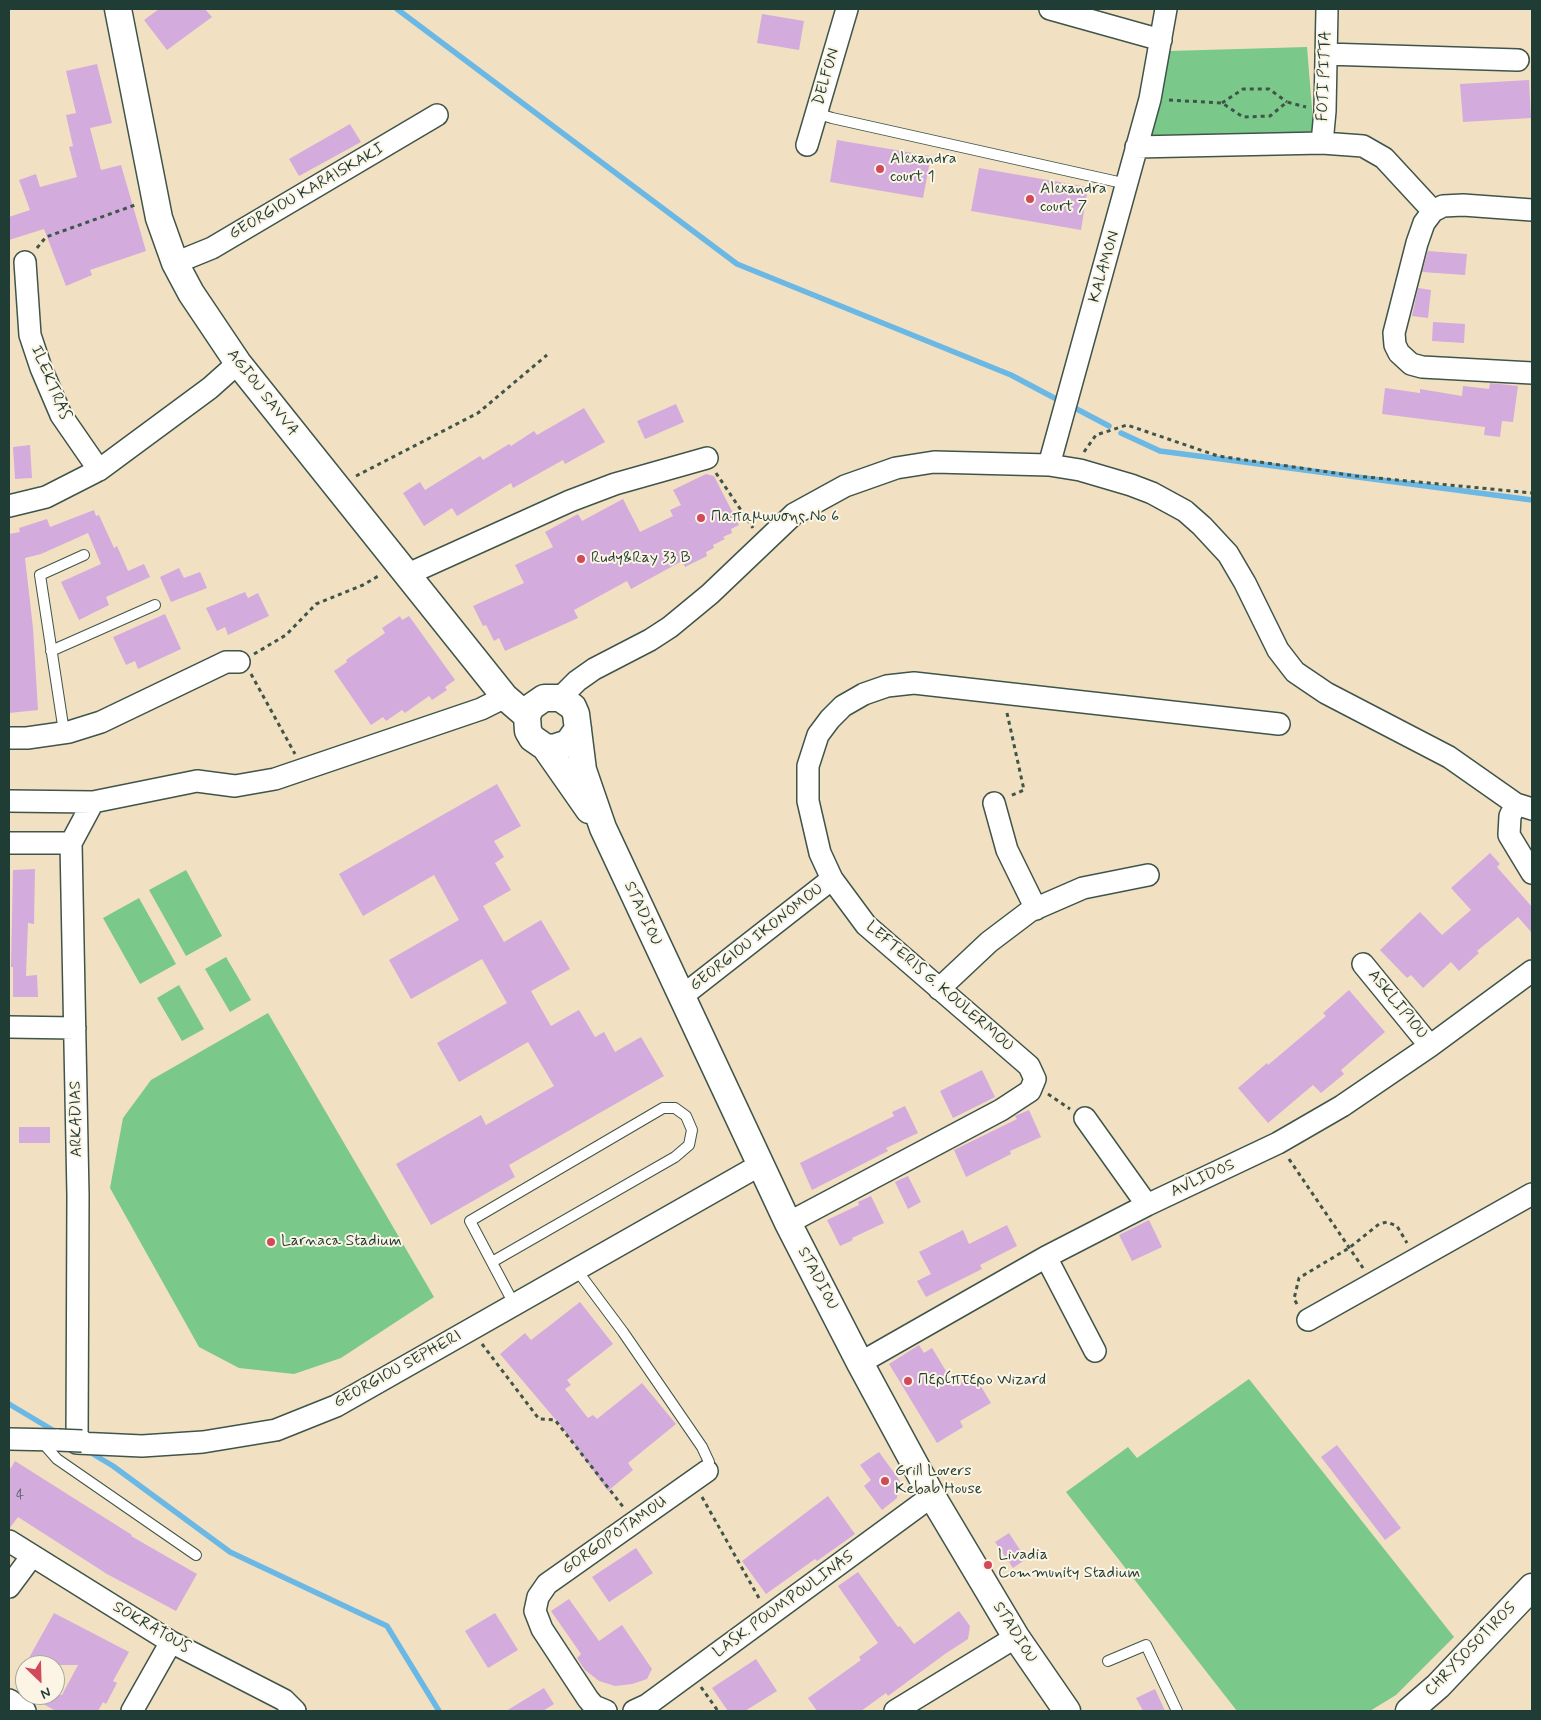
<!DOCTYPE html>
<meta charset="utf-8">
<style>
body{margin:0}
#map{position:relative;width:1541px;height:1720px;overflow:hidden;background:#f2e0c2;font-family:Mynerve,sans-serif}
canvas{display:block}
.frame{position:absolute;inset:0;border:10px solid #1f3d34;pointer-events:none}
.north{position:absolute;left:15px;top:1655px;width:50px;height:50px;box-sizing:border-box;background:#fcf5e5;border:1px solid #a4ab9e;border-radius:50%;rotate:156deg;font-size:14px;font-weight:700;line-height:20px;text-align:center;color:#1f3d34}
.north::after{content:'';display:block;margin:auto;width:18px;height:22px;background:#d1495b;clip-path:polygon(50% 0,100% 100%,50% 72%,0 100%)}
</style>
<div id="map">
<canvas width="1541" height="1720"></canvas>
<div class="frame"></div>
<div class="north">N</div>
</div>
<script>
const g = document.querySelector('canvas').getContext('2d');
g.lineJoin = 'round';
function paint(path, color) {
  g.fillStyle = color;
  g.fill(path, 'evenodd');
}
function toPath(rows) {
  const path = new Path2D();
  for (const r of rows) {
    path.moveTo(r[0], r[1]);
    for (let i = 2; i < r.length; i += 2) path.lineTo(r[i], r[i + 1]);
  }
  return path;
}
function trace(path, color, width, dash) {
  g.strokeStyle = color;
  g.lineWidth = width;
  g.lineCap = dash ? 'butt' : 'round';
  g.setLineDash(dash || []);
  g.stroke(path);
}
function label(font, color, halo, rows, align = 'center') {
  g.font = font + ' Mynerve,sans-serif';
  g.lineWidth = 4;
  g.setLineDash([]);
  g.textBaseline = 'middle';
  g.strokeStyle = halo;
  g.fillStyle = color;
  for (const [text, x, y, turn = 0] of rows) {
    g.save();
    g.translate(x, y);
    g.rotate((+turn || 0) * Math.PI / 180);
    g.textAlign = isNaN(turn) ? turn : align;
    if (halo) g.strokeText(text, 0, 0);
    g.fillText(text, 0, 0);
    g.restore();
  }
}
paint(toPath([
 [1307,47,1314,133,1149,135,1169,51],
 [186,870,222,936,186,956,149,890],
 [139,898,176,964,140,984,103,918],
 [226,957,251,1000,230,1012,205,969],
 [179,985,204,1029,182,1041,157,998],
 [268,1013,434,1297,341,1358,294,1374,239,1368,199,1347,110,1188,123,1118,151,1080],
 [1249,1379,1454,1637,1396,1695,1370,1711,1237,1711,1066,1492,1128,1447,1137,1458]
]), '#7ac98a');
trace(toPath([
 [397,9,737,264,1011,375,1062,402],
 [1071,406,1109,426],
 [1121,433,1160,451,1532,500],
 [9,1404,56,1432],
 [88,1451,113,1466,230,1552,387,1626,439,1711]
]), '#6cb8e5', 5.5);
paint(toPath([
 [159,9,205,9,212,17,167,50,144,20],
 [762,14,804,21,799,50,757,43],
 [97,64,112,123,90,128,101,170,121,165,146,251,90,270,92,275,66,286,44,229,9,240,9,217,30,210,19,180,36,174,40,187,77,177,69,147,73,146,66,115,76,113,66,71],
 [1529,80,1531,118,1463,122,1460,84],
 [350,124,361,142,299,176,289,159],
 [837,140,931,156,923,198,830,182],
 [979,168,1088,187,1081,230,971,211],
 [1428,251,1467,254,1465,275,1422,272],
 [1418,288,1431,290,1428,318,1412,316],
 [1433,322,1465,324,1464,343,1432,341],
 [1490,383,1518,386,1513,422,1502,421,1500,437,1484,435,1485,427,1382,414,1385,388,1420,393,1420,389,1462,396,1463,386,1489,389],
 [676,404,684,422,645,439,637,421],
 [584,408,605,442,565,464,563,460,513,488,511,483,457,516,452,508,424,526,403,493,420,482,425,490,480,456,483,460,509,444,511,446,534,431,537,435],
 [30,445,32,478,15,479,13,447],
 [706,474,714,476,739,525,731,529,732,533,723,537,725,539,713,545,714,548,706,552,707,556,685,567,682,561,631,589,627,581,574,610,578,618,505,651,499,638,494,641,486,625,483,626,473,606,524,583,515,565,553,547,545,532,578,514,582,521,623,499,640,532,673,516,670,510,681,505,673,490],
 [94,510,96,516,99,515,114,548,117,546,128,571,144,564,150,577,106,597,109,605,79,620,61,582,101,564,88,533,41,554,25,558,33,628,38,710,9,713,9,534,20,532,19,528,47,519,50,527],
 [179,568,184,578,200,572,207,588,171,602,160,577],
 [245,592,248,598,258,593,269,616,228,635,225,627,217,631,206,608],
 [165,614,181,649,138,669,135,661,126,665,113,637],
 [400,616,402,620,409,616,455,680,445,687,447,690,432,700,429,696,405,713,402,710,386,721,383,717,371,725,334,671,347,662,346,660,385,633,382,628],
 [497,784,521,826,494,841,504,857,495,863,511,890,483,906,504,942,541,920,570,969,531,991,551,1026,579,1010,595,1037,604,1032,615,1052,641,1037,664,1076,509,1165,515,1177,431,1225,396,1164,481,1115,486,1125,554,1086,528,1042,459,1082,437,1043,507,1003,482,959,411,999,389,960,459,920,434,875,363,916,339,874],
 [1490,853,1500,864,1497,867,1532,907,1532,933,1518,917,1477,951,1479,953,1459,971,1451,962,1423,988,1411,975,1407,978,1380,950,1420,912,1442,935,1471,910,1451,888],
 [35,869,34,924,28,923,26,976,37,975,38,997,13,997,13,967,11,967,13,870],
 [1349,990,1385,1032,1341,1070,1344,1074,1321,1093,1313,1085,1268,1123,1238,1088,1267,1063,1268,1065,1326,1016,1323,1013],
 [982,1070,995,1097,953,1118,940,1091],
 [905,1106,918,1133,886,1148,888,1151,812,1190,800,1163,894,1116,892,1112],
 [1029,1110,1041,1137,1010,1151,1011,1154,966,1177,954,1150,1017,1119,1015,1116],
 [19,1127,50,1127,50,1143,19,1143],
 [908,1176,921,1202,908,1209,895,1182],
 [871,1196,884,1223,852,1238,853,1240,840,1246,827,1220,859,1205,858,1202],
 [1149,1220,1162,1247,1132,1261,1119,1235],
 [1007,1225,1017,1246,980,1265,982,1269,926,1297,917,1281,931,1274,919,1252,963,1230,969,1244],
 [580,1302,613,1344,567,1380,571,1385,565,1389,588,1418,593,1415,597,1419,642,1383,676,1424,628,1463,633,1470,608,1491,561,1426,500,1354,525,1333,531,1340],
 [919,1345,924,1353,932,1348,955,1386,974,1375,991,1403,960,1421,963,1427,937,1443,889,1364],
 [1337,1445,1401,1528,1385,1540,1321,1457],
 [879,1452,900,1481,897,1498,882,1510,864,1486,871,1480,860,1465],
 [15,1461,132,1535,131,1536,197,1574,176,1611,107,1574,18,1517,9,1529,9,1471],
 [828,1496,855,1534,817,1561,815,1559,766,1594,742,1561],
 [1009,1533,1026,1559,1013,1568,995,1542],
 [636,1548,653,1573,609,1602,592,1577],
 [858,1572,898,1627,900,1626,914,1644,959,1611,970,1626,968,1639,945,1654,888,1696,886,1693,861,1711,817,1711,808,1698,861,1660,859,1657,878,1643,838,1586],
 [569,1599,599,1641,622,1625,652,1669,647,1679,632,1684,615,1686,599,1681,585,1670,577,1658,581,1654,551,1611],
 [54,1613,129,1652,113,1681,117,1683,106,1704,103,1702,98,1711,56,1711,27,1695,62,1695,78,1665,25,1665],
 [495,1613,518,1650,488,1668,465,1631],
 [756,1659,777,1691,745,1711,728,1711,712,1688],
 [544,1688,554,1704,543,1711,506,1711],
 [1155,1689,1165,1711,1143,1711,1136,1698]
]), '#d3abdd');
const service = toPath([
 [816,113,832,118,1127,184],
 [51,651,155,605],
 [64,732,40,575,84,555],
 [492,1262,675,1157,689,1145,692,1130,686,1116,675,1108,663,1108,470,1221,514,1304],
 [576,1269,623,1332,702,1447,709,1462,707,1471],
 [42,1442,57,1459,196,1555],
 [1108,1661,1146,1645,1177,1711]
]);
const minor = toPath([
 [1050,9,1161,40],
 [1326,54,1518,60],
 [1322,143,1325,111,1327,9],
 [807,145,847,9],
 [1136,147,1322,143,1363,146,1384,158,1433,211],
 [1532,210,1463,205,1443,206,1433,211,1424,223,1417,243,1394,333,1395,345,1399,353,1411,364,1422,367,1532,373],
 [25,262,30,335,41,368,61,415,99,470],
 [175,263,212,248,437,115],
 [1049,465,1150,99,1166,9],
 [9,506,46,497,99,470,210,388,238,363],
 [406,575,570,501,615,484,707,458],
 [560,698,577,681,594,669,650,640,670,627,710,594,794,514,845,486,896,468,934,462,1049,465,1080,470,1131,485,1152,493,1185,511,1202,526,1228,554,1245,583,1278,650,1295,672,1326,693,1449,757,1516,804,1532,809],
 [9,738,27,738,69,732,101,722,226,662,239,662],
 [9,801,93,802,197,781,235,786,275,779,481,709,505,697],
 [994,803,1007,850,1036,909],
 [1516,804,1510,816,1509,835,1532,873],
 [9,843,71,843],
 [1363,964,1430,1046],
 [939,989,989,942,1030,911,1083,888,1148,875],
 [681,997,832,879],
 [9,1027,75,1028],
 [1085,1118,1147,1205],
 [788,1223,1001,1110,1030,1091,1035,1079,1029,1066,866,925,832,879,820,853,808,801,808,766,818,735,830,719,843,706,864,694,887,686,914,683,1279,724],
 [1046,1257,1095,1351],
 [1308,1320,1532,1194],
 [860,1363,1046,1257,1147,1205,1278,1143,1342,1106,1430,1046,1532,971],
 [9,1439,58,1440],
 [82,1441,77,1443,142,1446,203,1442,276,1430,336,1406,760,1165],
 [77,1443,78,1195,71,843,93,802],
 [9,1541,171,1642,284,1700,295,1711],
 [9,1587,32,1556],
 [9,1700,25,1711],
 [132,1711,171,1642],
 [606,1711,594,1706,588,1699,542,1629,535,1611,538,1597,547,1584,707,1471],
 [634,1711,647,1705,932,1496],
 [895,1711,1016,1637]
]);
const tertiary = toPath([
 [118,9,159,218,175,263,191,293,238,363,505,697,527,716],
 [578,729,568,743,553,748,545,747,532,738,528,731,527,716,531,707,544,698,560,698,573,707,576,714,583,770,603,828,788,1223,860,1363,932,1496,1016,1637,1067,1711],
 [545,747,589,810],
 [1409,1711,1438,1686,1532,1587]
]);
trace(service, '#3f5549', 12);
trace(minor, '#3f5549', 24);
trace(tertiary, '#3f5549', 29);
trace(toPath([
 [1169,100,1222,103,1243,117,1270,116,1287,102,1306,107],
 [1222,103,1243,89,1269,89,1287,102],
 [37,248,46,237,135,205],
 [1084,452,1096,435,1127,425,1218,456,1356,476,1532,493],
 [716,473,753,528],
 [356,476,478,413,547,355],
 [254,654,286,635,316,604,363,585,380,575],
 [251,674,295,754],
 [1007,713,1024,790,1010,796],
 [1048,1094,1070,1109],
 [1289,1159,1363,1268],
 [1297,1304,1294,1299,1299,1278,1349,1248,1379,1224,1387,1222,1397,1226,1407,1243],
 [482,1344,539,1419,555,1420,624,1508],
 [702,1497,760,1600],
 [701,1687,718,1711]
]), '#3f5549', 3, [4, 4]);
trace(service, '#fff', 10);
trace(minor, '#fff', 21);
trace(tertiary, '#fff', 26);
const minorBridge = toPath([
 [58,1440,82,1441]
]);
trace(minorBridge, '#3f5549', 24, []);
trace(minorBridge, '#fff', 21);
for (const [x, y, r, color] of [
 [880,169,5,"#d1495b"],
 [1030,199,5,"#d1495b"],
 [701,518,5,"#d1495b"],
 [581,559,5,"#d1495b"],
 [271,1242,5,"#d1495b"],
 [908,1381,5,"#d1495b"],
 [885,1481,5,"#d1495b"],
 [988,1565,5,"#d1495b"]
]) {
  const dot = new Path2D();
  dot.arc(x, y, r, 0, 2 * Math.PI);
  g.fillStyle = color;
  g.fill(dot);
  trace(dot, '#fcf5e5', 2);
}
label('14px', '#4c585e', null, [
 ["4",20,1496]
]);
label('16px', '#1f3d34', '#fcf5e5', [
 ["FOTI PITTA",1325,76,-88],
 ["DELFON",827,77,-74],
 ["GEORGIOU KARAISKAKI",307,192,-30],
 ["KALAMON",1105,267,-74],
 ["ILEKTRAS",50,383,67],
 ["AGIOU SAVVA",262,393,52],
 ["STADIOU",642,914,65],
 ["GEORGIOU IKONOMOU",757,938,-38],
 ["LEFTERIS G. KOULERMOU",939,987,41],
 ["ASKLIPIOU",1397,1005,51],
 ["ARKADIAS",77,1119,-91],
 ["AVLIDOS",1203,1179,-25],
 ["STADIOU",817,1279,62],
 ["GEORGIOU SEPHERI",398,1370,-29],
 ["GORGOPOTAMOU",615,1536,-35],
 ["LASK. POUMPOULINAS",784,1605,-36],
 ["SOKRATOUS",151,1628,30],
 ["STADIOU",1014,1633,58],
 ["CHRYSOSOTIROS",1471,1650,-46]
]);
label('16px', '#1f3d34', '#fcf5e5', [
 ["Alexandra",890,160],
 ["court 1",890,178],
 ["Alexandra",1040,190],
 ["court 7",1040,208],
 ["Παπαμωυσης No 6",711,518],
 ["Rudy&Ray 33 B",591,559],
 ["Larnaca Stadium",281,1242],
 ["Περίπτερο Wizard",918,1381],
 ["Grill Lovers",895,1472],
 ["Kebab House",895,1490],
 ["Livadia",998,1556],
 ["Community Stadium",998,1574]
], 'left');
</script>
